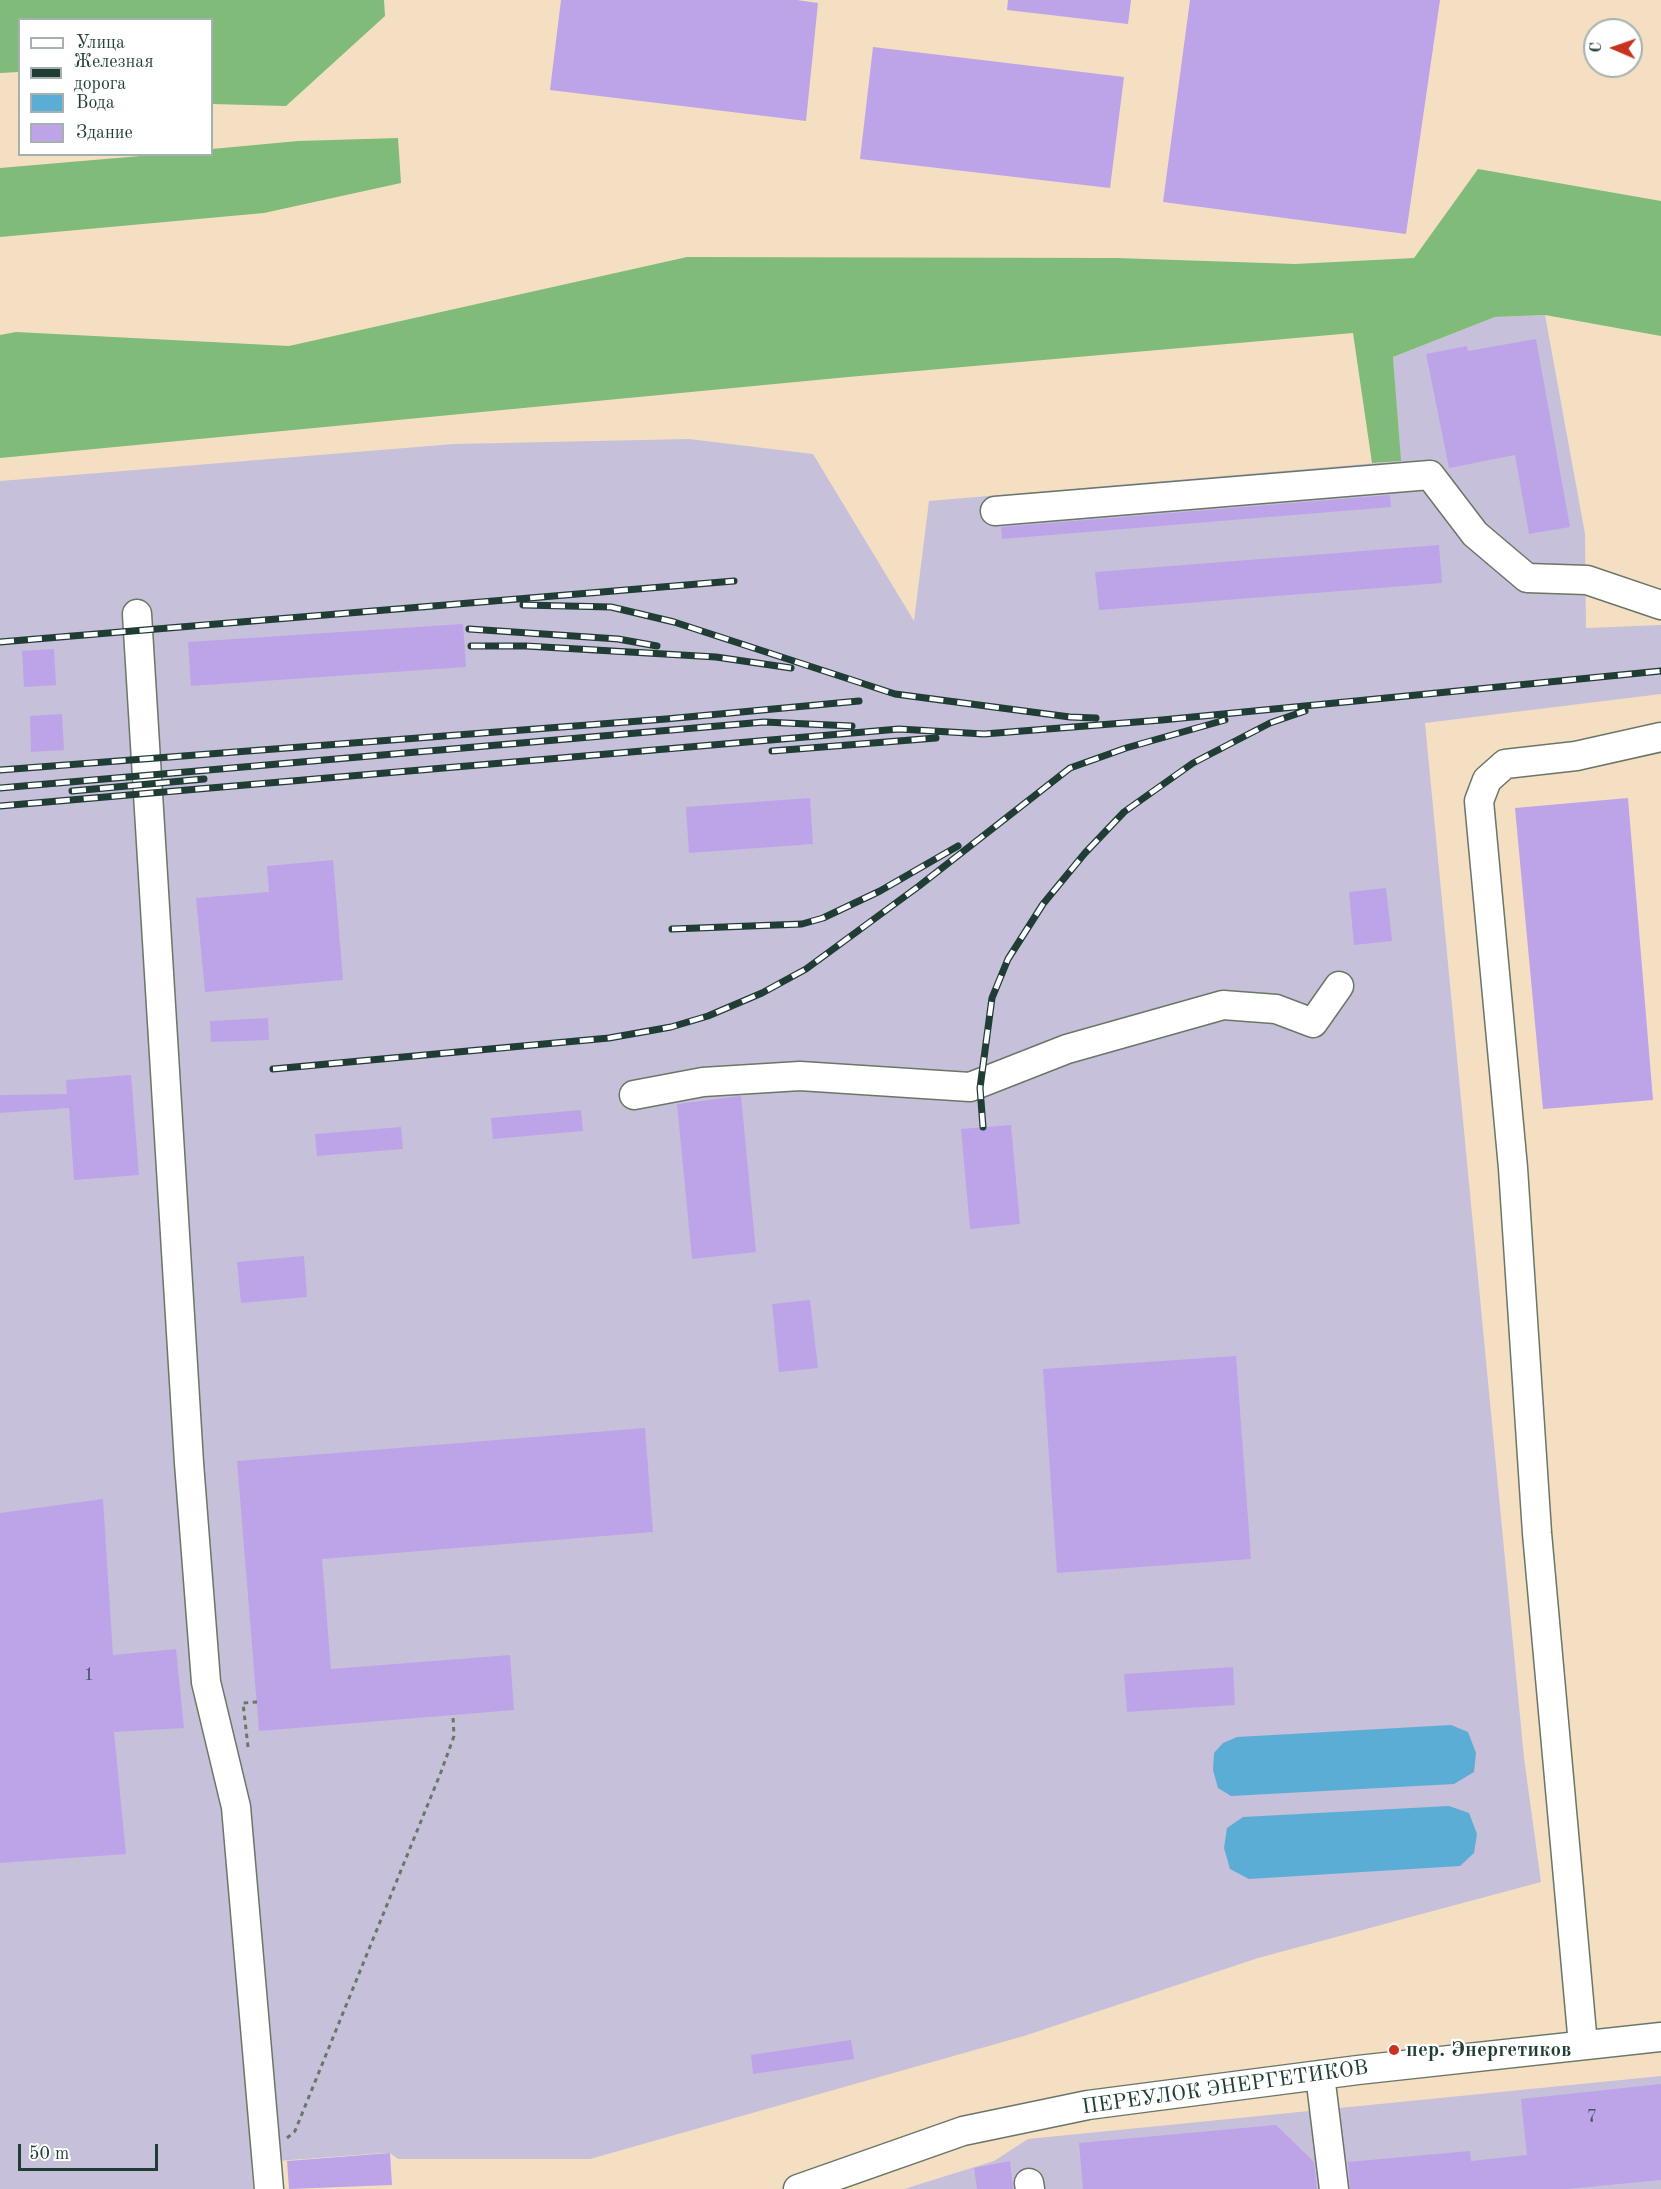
<!DOCTYPE html>
<meta charset="utf-8">
<style>
body{margin:0}
#map{position:relative;width:1661px;height:2189px;overflow:hidden;background:#f4dfc3;font-family:"Old Standard TT",serif}
canvas{display:block}
.legend{position:absolute;left:18px;top:18px;width:195px;height:138px;box-sizing:border-box;background:#fff;border:2px solid #a5b1ae;margin:0;padding:8px 10px;list-style:none;font-size:18px;color:#1f3d34}
.legend li{display:flex;align-items:center;gap:12px;height:30px}
.legend b{width:30px;border:2px solid #a5b1ae}
.north{position:absolute;left:1583px;top:18px;width:60px;height:60px;box-sizing:border-box;background:#fff;border:2px solid #a5b1ae;border-radius:50%;rotate:272deg;font-size:16px;font-weight:700;line-height:24px;text-align:center;color:#1f3d34}
.north::after{content:'';display:block;margin:auto;width:21px;height:27px;background:#c8321e;clip-path:polygon(50% 0,100% 100%,50% 72%,0 100%)}
.scale{position:absolute;left:18px;top:2144px;width:140px;height:27px;box-sizing:border-box;border:3px solid #1f3d34;border-top:0;padding-left:8px;font-size:18px;line-height:21px;white-space:nowrap;color:#1f3d34;-webkit-text-stroke:4px #fff;paint-order:stroke}
</style>
<div id="map">
<canvas width="1661" height="2189"></canvas>
<ul class="legend">
<li><b style="height:8px;background:#fff"></b>Улица</li>
<li><b style="height:8px;background:#1f3d34"></b>Железная дорога</li>
<li><b style="height:16px;background:#5badd6"></b>Вода</li>
<li><b style="height:16px;background:#bda4e8"></b>Здание</li>
</ul>
<div class="north">С</div>
<div class="scale">50 m</div>
</div>
<script>
const g = document.querySelector('canvas').getContext('2d');
g.lineJoin = 'round';
function paint(path, color) {
  g.fillStyle = color;
  g.fill(path, 'evenodd');
}
function toPath(rows) {
  const path = new Path2D();
  for (const r of rows) {
    path.moveTo(r[0], r[1]);
    for (let i = 2; i < r.length; i += 2) path.lineTo(r[i], r[i + 1]);
  }
  return path;
}
function trace(path, color, width, dash) {
  g.strokeStyle = color;
  g.lineWidth = width;
  g.lineCap = dash ? 'butt' : 'round';
  g.setLineDash(dash || []);
  g.stroke(path);
}
function label(font, color, halo, rows, align = 'center') {
  g.font = font + ' "Old Standard TT",serif';
  g.lineWidth = 4.5;
  g.setLineDash([]);
  g.textBaseline = 'middle';
  g.strokeStyle = halo;
  g.fillStyle = color;
  for (const [text, x, y, turn = 0] of rows) {
    g.save();
    g.translate(x, y);
    g.rotate((+turn || 0) * Math.PI / 180);
    g.textAlign = isNaN(turn) ? turn : align;
    if (halo) g.strokeText(text, 0, 0);
    g.fillText(text, 0, 0);
    g.restore();
  }
}
paint(toPath([
 [1545,315,1585,534,1586,628,1661,625,1661,694,1425,723,1524,1758,1541,1882,1258,1958,1024,2036,590,2159,398,2159,390,2153,384,2153,251,2163,253,2189,0,2189,0,481,454,444,689,439,813,454,914,621,929,501,1400,461,1393,357,1495,317],
 [1661,2076,1661,2189,904,2189,994,2161,1028,2139]
]), '#c6c0da');
paint(toPath([
 [0,0,384,0,385,16,286,106,212,104,212,20,20,20,19,72,0,73],
 [398,138,401,183,264,213,0,237,0,168,152,155,212,154,212,149,298,141],
 [1478,169,1661,201,1661,336,1545,315,1495,317,1393,357,1401,461,1372,463,1353,333,848,377,0,458,0,335,16,332,289,346,687,257,1117,258,1295,264,1414,258]
]), '#80bb79');
paint(toPath([
 [1451,1725,1468,1732,1476,1753,1474,1772,1454,1784,1231,1796,1218,1788,1213,1770,1214,1753,1223,1743,1237,1737],
 [1449,1806,1469,1813,1477,1834,1474,1853,1460,1866,1249,1879,1230,1869,1224,1848,1227,1828,1243,1817]
]), '#5badd6');
paint(toPath([
 [561,0,797,0,818,3,806,121,550,90],
 [1008,0,1131,0,1128,24,1007,10],
 [1190,0,1440,0,1406,234,1163,202],
 [873,47,1124,77,1110,188,860,159],
 [1536,339,1570,527,1529,534,1515,455,1449,468,1426,354,1467,346,1468,351],
 [1390,495,1391,507,1002,539,1001,527],
 [1439,545,1442,583,1099,610,1095,572],
 [463,624,466,667,191,686,188,642],
 [54,649,56,685,24,687,22,651],
 [62,714,64,750,31,752,30,716],
 [810,798,813,844,689,853,686,807],
 [1628,798,1653,1100,1543,1109,1515,808],
 [333,860,343,980,205,992,196,898,269,892,267,866],
 [1386,888,1392,941,1354,945,1349,892],
 [268,1018,269,1040,211,1042,210,1021],
 [131,1075,139,1175,74,1180,69,1108,0,1113,0,1095,67,1094,66,1080],
 [741,1096,756,1252,692,1259,677,1104],
 [581,1110,583,1131,493,1139,491,1118],
 [1011,1125,1020,1224,970,1229,961,1129],
 [401,1127,403,1149,317,1156,315,1134],
 [304,1256,307,1297,241,1303,237,1262],
 [810,1300,818,1368,779,1372,772,1304],
 [1236,1356,1251,1559,1057,1573,1043,1369],
 [645,1428,653,1532,322,1559,331,1669,510,1655,514,1710,259,1731,237,1461],
 [103,1499,113,1655,176,1649,184,1728,114,1732,126,1854,0,1863,0,1513],
 [1233,1667,1235,1705,1127,1712,1124,1674],
 [851,2040,854,2059,753,2074,751,2055],
 [1661,2084,1661,2180,1567,2189,1350,2189,1348,2162,1470,2151,1471,2161,1527,2155,1521,2099],
 [1276,2125,1314,2162,1317,2189,1083,2189,1079,2143],
 [390,2153,392,2185,289,2189,287,2161],
 [1010,2161,1013,2189,977,2189,974,2168]
]), '#bda4e8');
const minor = toPath([
 [995,511,1430,475,1475,534,1527,578,1587,580,1661,605],
 [137,614,189,1463,206,1682,236,1807,269,2189],
 [634,1095,703,1082,800,1076,970,1087,1067,1049,1223,1005,1276,1009,1313,1023,1339,986],
 [1583,2045,1537,1533,1513,1168,1479,801,1487,780,1505,764,1576,756,1661,737],
 [1320,2075,1334,2189],
 [1029,2183,1030,2189],
 [798,2189,963,2131,1088,2105,1358,2070,1661,2037]
]);
trace(minor, '#6a7666', 31);
trace(toPath([
 [248,1747,243,1703,257,1702],
 [287,2138,295,2131,441,1772,454,1736,453,1716]
]), '#6a7666', 3, [4.5, 4.5]);
trace(minor, '#fff', 28);
const rail = toPath([
 [523,605,611,607,674,622,895,694,1070,717,1096,718],
 [469,629,618,639,657,646],
 [0,642,734,581],
 [471,646,526,646,716,657,791,668],
 [772,751,936,738],
 [0,770,666,719,859,701],
 [0,788,764,722,852,726],
 [72,791,204,779],
 [0,806,899,729,984,734,1162,720,1661,671],
 [672,929,802,924,823,918,880,891,958,846],
 [273,1069,609,1038,671,1027,708,1016,762,993,806,969,919,886,1070,768,1126,748,1225,720],
 [983,1127,980,1088,992,998,1008,959,1043,904,1085,853,1124,812,1193,763,1270,723,1305,711]
]);
trace(rail, '#1f3d34', 7);
trace(rail, '#fff', 4.5, [14]);
for (const [x, y, r, color] of [
 [1394,2050,6,"#c8321e"]
]) {
  const dot = new Path2D();
  dot.arc(x, y, r, 0, 2 * Math.PI);
  g.fillStyle = color;
  g.fill(dot);
  trace(dot, '#fff', 2);
}
label('18px', '#465761', null, [
 ["1",89,1675],
 ["7",1592,2117]
]);
label('bold 21px', '#1f3d34', '#fff', [
 ["пер. Энергетиков",1406,2050]
], 'left');
label('21px', '#1f3d34', '#fff', [
 ["ПЕРЕУЛОК ЭНЕРГЕТИКОВ",1225,2088,-8]
]);
</script>
